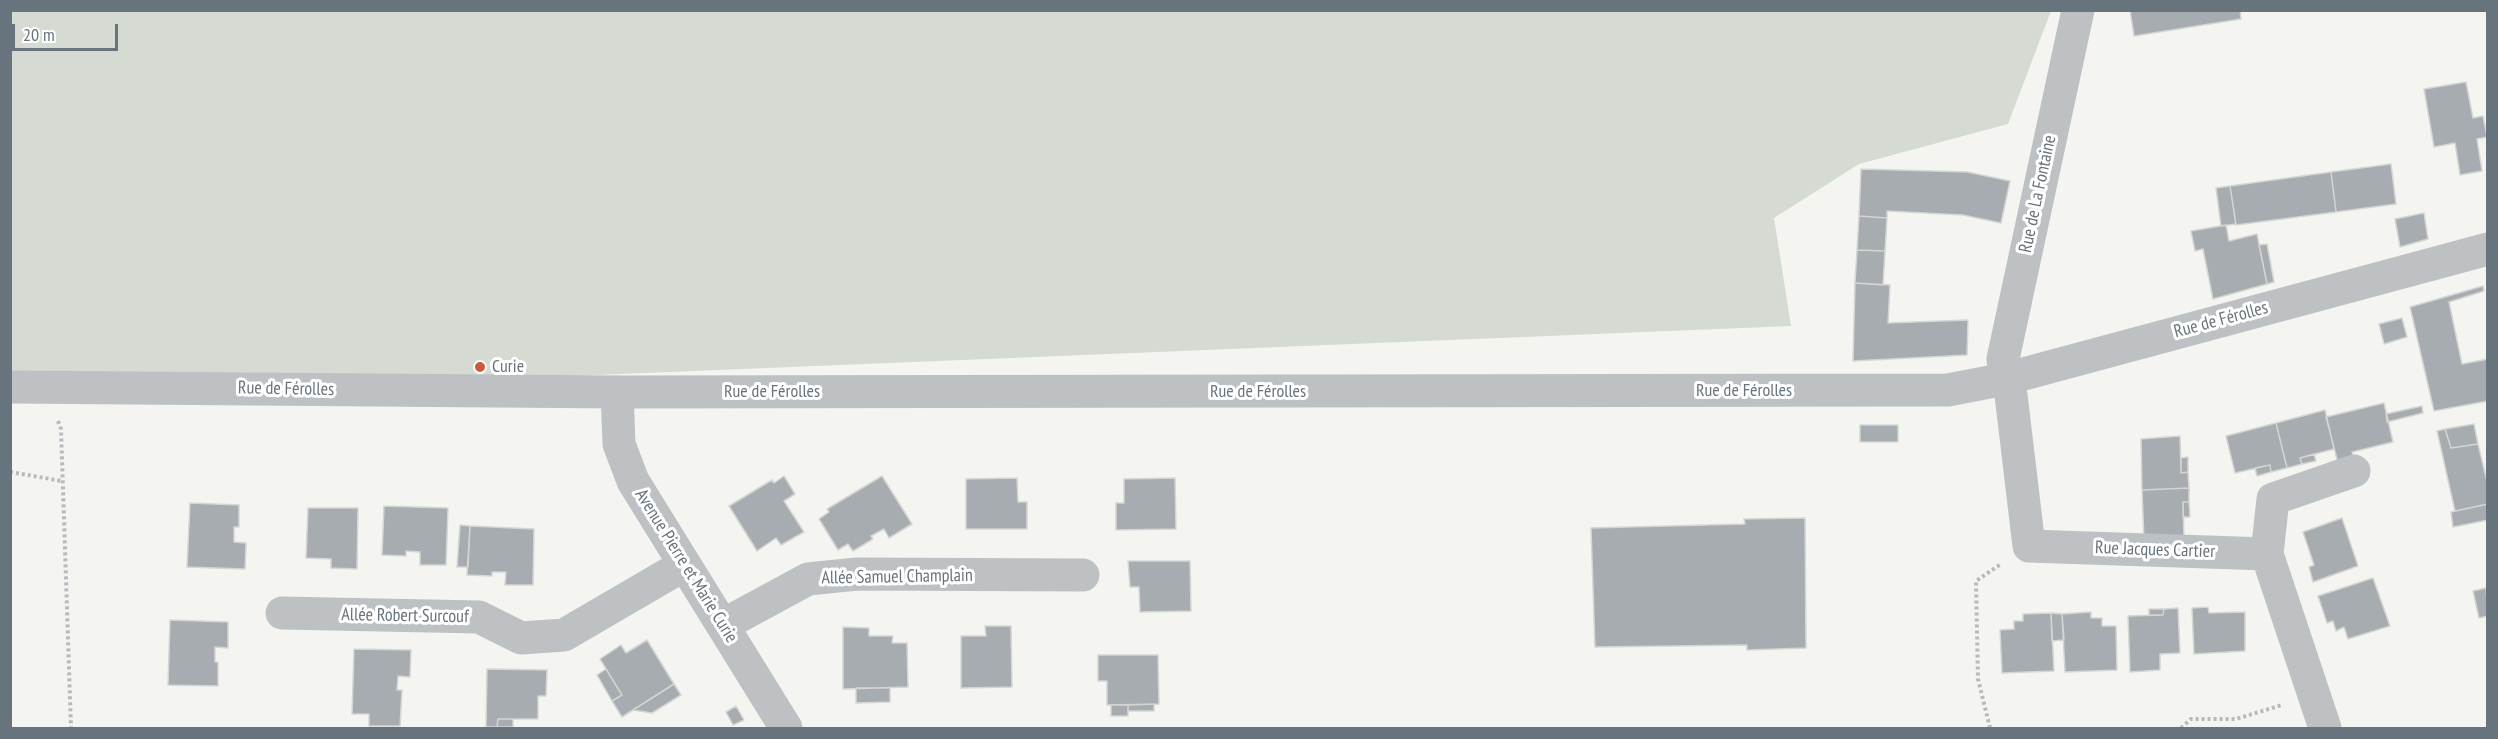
<!DOCTYPE html>
<meta charset="utf-8">
<style>
body{margin:0}
#map{position:relative;width:2498px;height:739px;overflow:hidden;background:#f4f4f1;font-family:"PT Sans Narrow",sans-serif}
canvas{display:block}
.frame{position:absolute;inset:0;border:12px solid #67747e;pointer-events:none}
.scale{position:absolute;left:12px;top:24px;width:106px;height:27px;box-sizing:border-box;border:3px solid #67747e;border-top:0;padding-left:8px;font-size:18px;line-height:21px;white-space:nowrap;color:#67747e;-webkit-text-stroke:4px #fff;paint-order:stroke}
</style>
<div id="map">
<canvas width="2498" height="739"></canvas>
<div class="frame"></div>
<div class="scale">20 m</div>
</div>
<script>
const g = document.querySelector('canvas').getContext('2d');
g.lineJoin = 'round';
function paint(path, color) {
  g.fillStyle = color;
  g.fill(path, 'evenodd');
}
function toPath(rows) {
  const path = new Path2D();
  for (const r of rows) {
    path.moveTo(r[0], r[1]);
    for (let i = 2; i < r.length; i += 2) path.lineTo(r[i], r[i + 1]);
  }
  return path;
}
function trace(path, color, width, dash) {
  g.strokeStyle = color;
  g.lineWidth = width;
  g.lineCap = dash ? 'butt' : 'round';
  g.setLineDash(dash || []);
  g.stroke(path);
}
function label(font, color, halo, rows, align = 'center') {
  g.font = font + ' "PT Sans Narrow",sans-serif';
  g.lineWidth = 6;
  g.setLineDash([]);
  g.textBaseline = 'middle';
  g.strokeStyle = halo;
  g.fillStyle = color;
  for (const [text, x, y, turn = 0] of rows) {
    g.save();
    g.translate(x, y);
    g.rotate((+turn || 0) * Math.PI / 180);
    g.textAlign = isNaN(turn) ? turn : align;
    if (halo) g.strokeText(text, 0, 0);
    g.fillText(text, 0, 0);
    g.restore();
  }
}
paint(toPath([
 [10,11,2051,11,2008,124,1859,164,1774,218,1791,326,11,399]
]), '#d5dad2');
const building = toPath([
 [2130,10,2240,10,2241,19,2134,36,2130,10],
 [2466,82,2473,118,2483,116,2487,137,2477,139,2482,171,2460,175,2455,143,2434,147,2424,89,2466,82],
 [2391,164,2396,204,2336,212,2331,172,2391,164],
 [1861,169,1967,172,2010,181,2001,223,1963,215,1887,211,1887,218,1859,216,1861,169],
 [2331,172,2336,212,2236,225,2230,186,2331,172],
 [2230,186,2236,224,2221,226,2216,188,2230,186],
 [2424,213,2428,239,2400,247,2395,219,2424,213],
 [1859,216,1887,218,1885,251,1857,250,1859,216],
 [2226,225,2229,241,2257,234,2267,284,2213,299,2203,249,2195,251,2191,231,2226,225],
 [2267,244,2274,282,2267,284,2259,245,2267,244],
 [1857,250,1885,251,1883,285,1855,283,1857,250],
 [1855,283,1890,285,1888,323,1968,320,1967,355,1853,361,1855,283],
 [2483,286,2484,291,2449,302,2462,364,2488,359,2488,401,2434,411,2410,307,2483,286],
 [2402,318,2407,337,2384,344,2379,324,2402,318],
 [2384,403,2393,442,2352,452,2354,458,2338,463,2326,417,2384,403],
 [2422,406,2423,413,2387,422,2386,414,2422,406],
 [2325,410,2334,449,2300,458,2302,464,2287,468,2276,423,2325,410],
 [2276,423,2287,468,2271,472,2270,465,2235,473,2226,436,2276,423],
 [2474,424,2478,444,2451,448,2445,429,2474,424],
 [1860,425,1898,425,1898,442,1860,442,1860,425],
 [2445,429,2451,448,2478,444,2488,486,2488,504,2455,511,2437,431,2445,429],
 [2180,436,2181,473,2188,472,2189,488,2142,490,2141,439,2180,436],
 [2314,454,2316,461,2302,464,2300,458,2314,454],
 [2188,457,2188,472,2181,473,2181,458,2188,457],
 [2270,465,2271,472,2257,476,2255,468,2270,465],
 [784,476,795,494,784,501,804,532,781,545,776,538,757,551,729,506,772,480,774,483,784,476],
 [882,476,912,524,889,538,884,529,871,536,873,539,853,551,848,544,838,550,819,519,829,512,827,509,882,476],
 [1017,478,1018,502,1027,502,1027,529,966,529,966,479,1017,478],
 [1175,478,1176,529,1116,530,1116,503,1124,503,1124,479,1175,478],
 [2189,488,2189,502,2183,502,2184,538,2144,540,2142,490,2189,488],
 [2183,502,2189,502,2190,517,2183,517,2183,502],
 [190,503,239,505,239,527,234,527,234,542,246,543,245,569,187,567,190,503],
 [2488,504,2488,520,2453,527,2451,512,2488,504],
 [384,506,448,508,446,565,420,565,420,552,406,551,406,556,382,555,384,506],
 [308,508,358,508,357,569,331,568,331,559,306,558,308,508],
 [1805,518,1806,648,1747,650,1747,645,1595,647,1591,528,1745,524,1744,519,1805,518],
 [2342,518,2358,566,2313,582,2309,567,2314,565,2303,532,2342,518],
 [460,525,470,526,468,567,457,567,460,525],
 [470,526,534,529,533,585,505,585,506,572,492,572,492,576,467,575,470,526],
 [1128,561,1190,561,1191,611,1140,612,1139,587,1130,587,1128,561],
 [2373,578,2390,626,2348,639,2344,627,2336,631,2333,621,2327,623,2318,596,2373,578],
 [2486,588,2488,616,2479,618,2473,591,2486,588],
 [2208,607,2209,613,2245,612,2245,651,2194,654,2192,608,2208,607],
 [2178,608,2180,653,2160,654,2160,670,2130,672,2128,616,2163,615,2164,609,2178,608],
 [2149,609,2164,609,2163,615,2149,615,2149,609],
 [2091,612,2091,618,2102,618,2102,626,2116,626,2117,670,2065,672,2062,614,2091,612],
 [2051,613,2062,614,2064,640,2052,641,2051,613],
 [2051,613,2054,671,2002,673,2000,630,2014,629,2014,621,2023,621,2023,614,2051,613],
 [170,620,228,622,228,648,215,647,215,662,218,662,218,686,168,685,170,620],
 [985,626,1011,626,1012,687,961,688,961,636,986,636,985,626],
 [843,627,869,628,869,636,893,636,892,643,907,643,908,687,843,689,843,627],
 [647,640,674,684,622,717,612,701,622,695,600,659,621,645,626,653,647,640],
 [354,649,411,650,410,677,398,676,397,690,402,690,400,726,369,726,369,714,352,714,354,649],
 [1098,655,1158,655,1159,704,1107,705,1107,681,1098,681,1098,655],
 [487,669,547,670,546,696,538,696,538,719,498,719,497,727,486,727,487,669],
 [606,669,622,695,612,701,597,675,606,669],
 [674,684,681,695,652,713,633,710,674,684],
 [856,688,890,688,890,702,856,703,856,688],
 [1154,704,1154,711,1128,711,1128,705,1154,704],
 [1111,705,1128,705,1128,716,1111,716,1111,705],
 [736,706,744,720,733,725,726,712,736,706],
 [498,719,513,719,513,727,497,727,498,719]
]);
paint(building, '#a6acb0');
trace(building, '#d5d5d3', 1.5);
trace(toPath([
 [58,421,61,429,71,728],
 [10,472,62,481],
 [1990,728,1978,679,1976,581,2001,564],
 [2181,728,2191,719,2236,719,2282,705]
]), '#b7babc', 4, [3, 3]);
trace(toPath([
 [2078,10,2003,359,2005,379,2011,395,2029,546,2267,554,2325,728],
 [617,392,619,444,633,481,786,728],
 [2267,554,2273,499,2354,471],
 [282,613,479,617,521,638,564,635,684,565],
 [723,625,808,579,857,574,1083,575]
]), '#bec1c4', 33);
trace(toPath([
 [10,387,617,392,1948,390,2005,379,2488,249]
]), '#bec1c4', 33);
for (const [x, y, r, color] of [
 [480,367,6,"#cb5b3a"]
]) {
  const dot = new Path2D();
  dot.arc(x, y, r, 0, 2 * Math.PI);
  g.fillStyle = color;
  g.fill(dot);
  trace(dot, '#fff', 2);
}
label('18px', '#67747e', '#fff', [
 ["Rue de La Fontaine",2038,194,-78],
 ["Rue de Férolles",2221,320,-15],
 ["Rue de Férolles",286,389,1],
 ["Rue de Férolles",1744,391],
 ["Rue de Férolles",772,392],
 ["Rue de Férolles",1258,392],
 ["Rue Jacques Cartier",2155,550,2],
 ["Avenue Pierre et Marie Curie",686,566,58],
 ["Allée Samuel Champlain",897,577,-1],
 ["Allée Robert Surcouf",405,616,1]
]);
label('18px', '#67747e', '#fff', [
 ["Curie",492,367]
], 'left');
</script>
